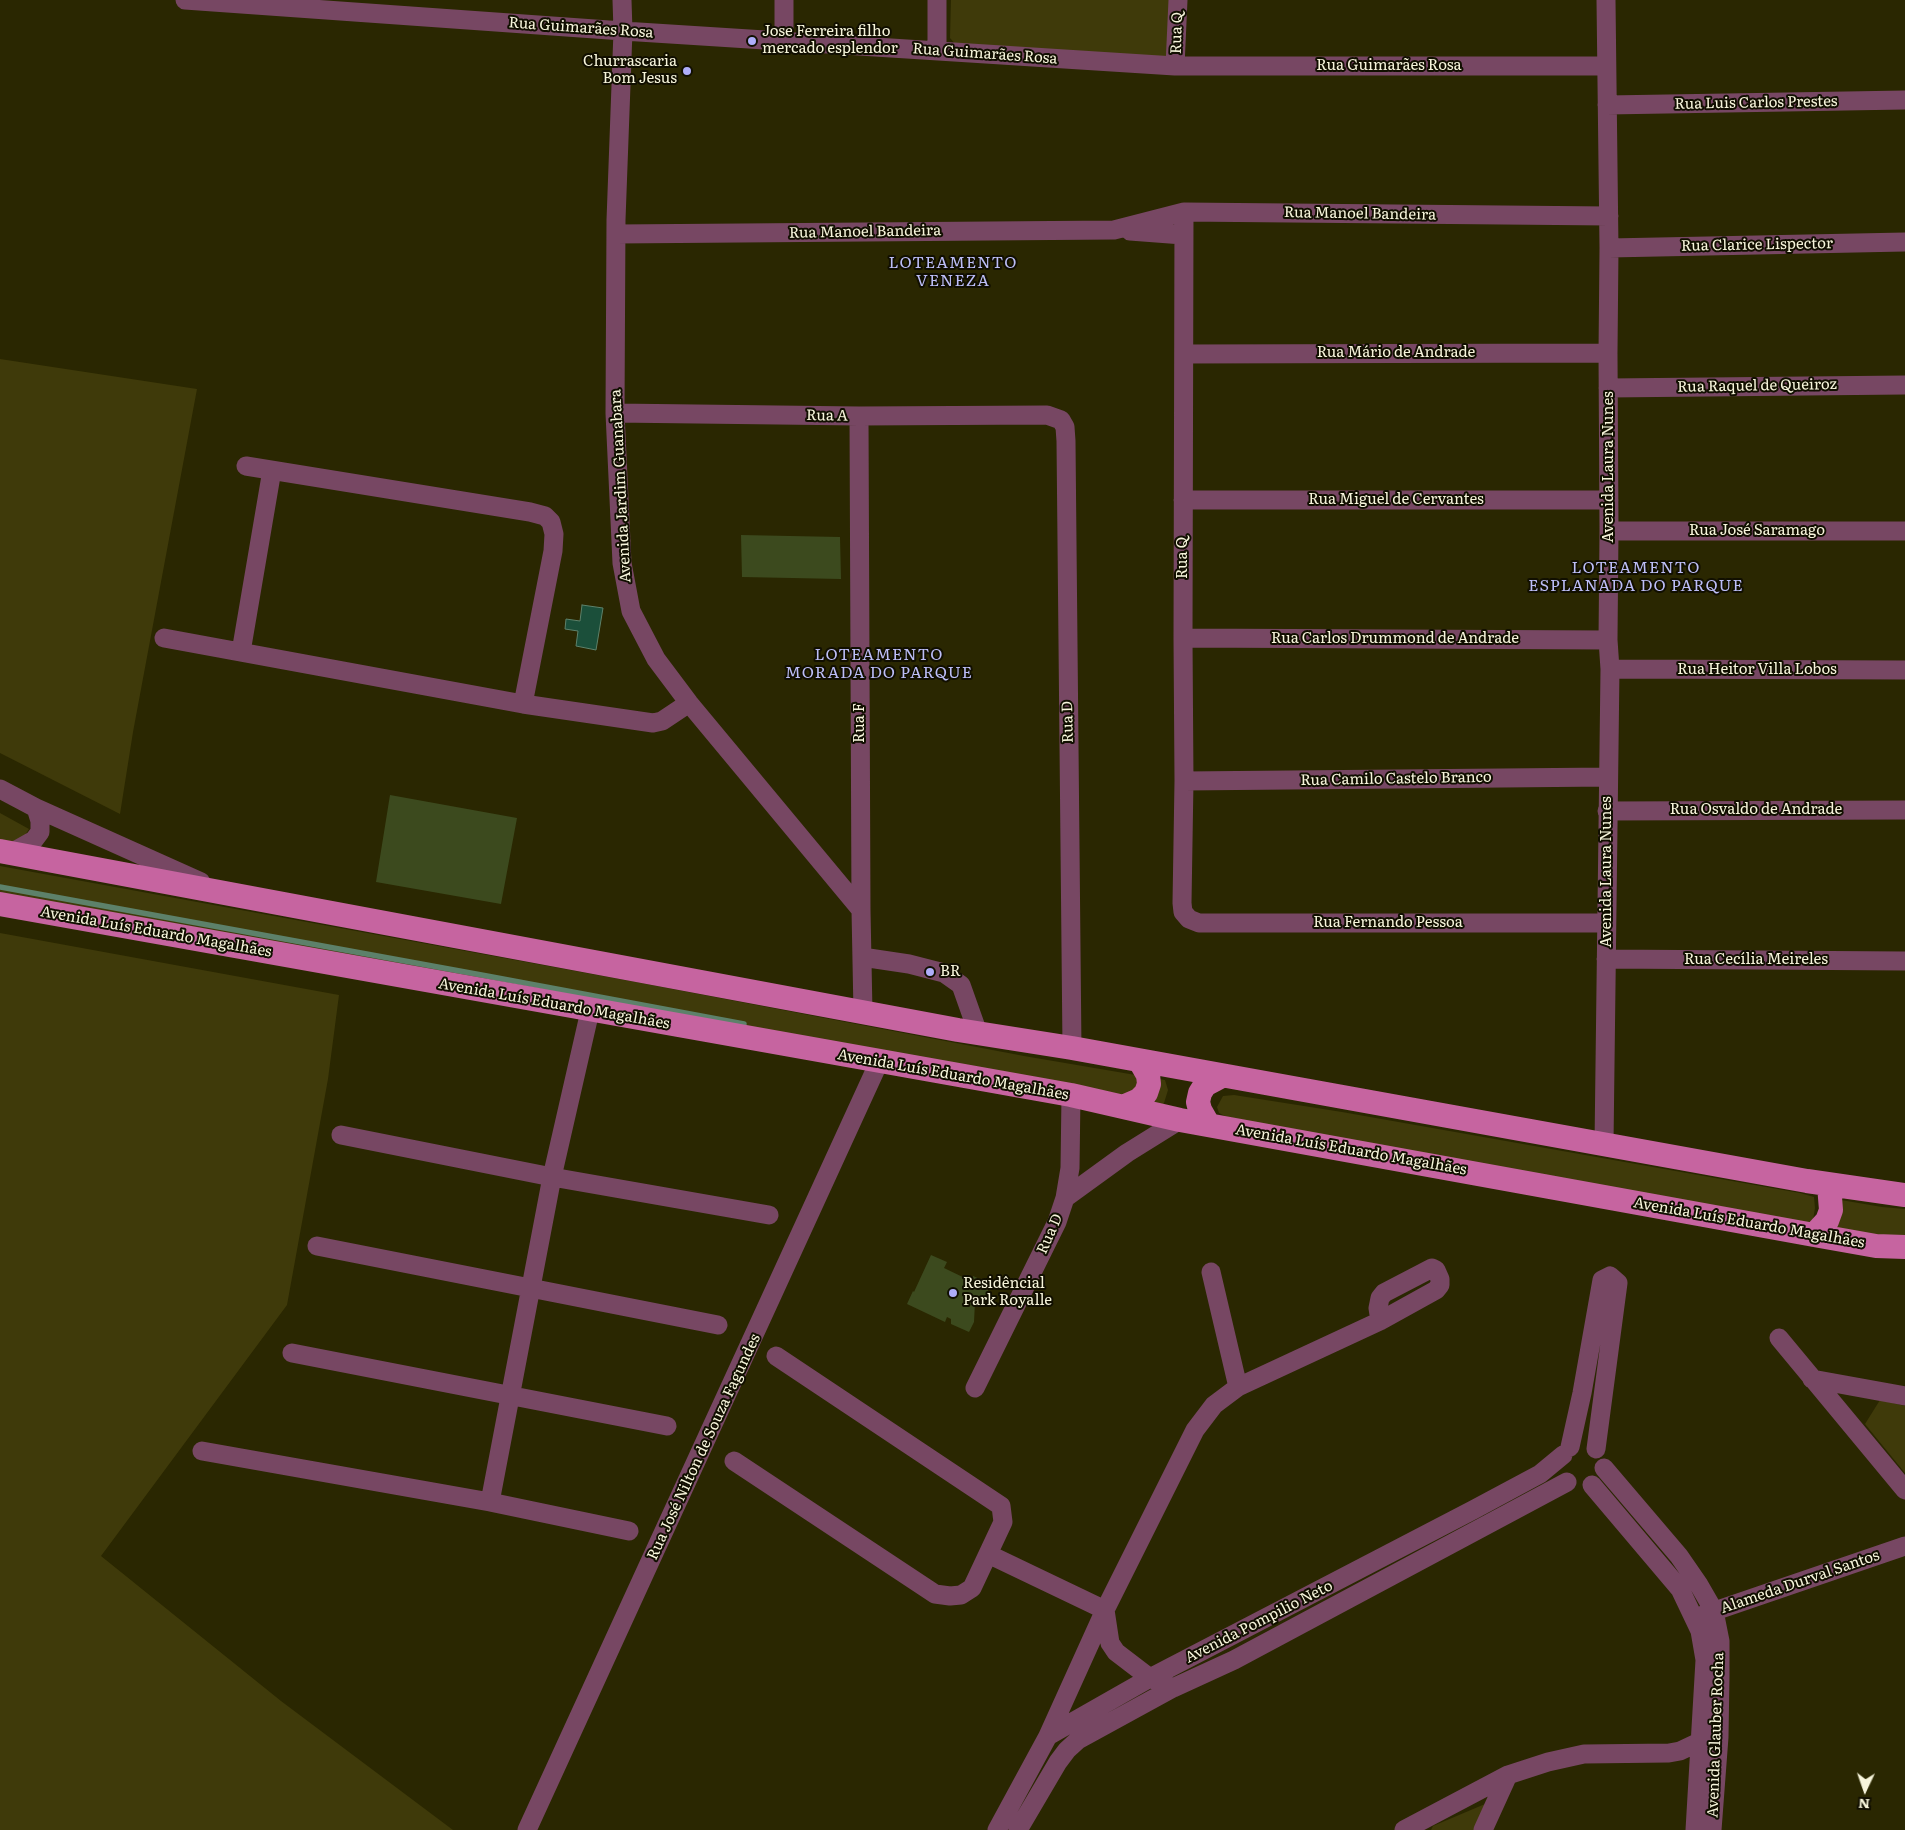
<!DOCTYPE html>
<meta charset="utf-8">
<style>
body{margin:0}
#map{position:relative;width:1905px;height:1830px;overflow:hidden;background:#2a2701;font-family:Literata,serif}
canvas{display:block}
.north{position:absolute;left:1840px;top:1765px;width:50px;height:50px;-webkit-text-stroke:4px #110f00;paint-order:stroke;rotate:183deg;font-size:14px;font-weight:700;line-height:20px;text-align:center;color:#f7f5db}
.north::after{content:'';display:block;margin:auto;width:18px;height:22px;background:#f7f5db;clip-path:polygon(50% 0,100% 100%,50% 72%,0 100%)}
</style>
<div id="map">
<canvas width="1905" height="1830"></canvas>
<div class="north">N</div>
</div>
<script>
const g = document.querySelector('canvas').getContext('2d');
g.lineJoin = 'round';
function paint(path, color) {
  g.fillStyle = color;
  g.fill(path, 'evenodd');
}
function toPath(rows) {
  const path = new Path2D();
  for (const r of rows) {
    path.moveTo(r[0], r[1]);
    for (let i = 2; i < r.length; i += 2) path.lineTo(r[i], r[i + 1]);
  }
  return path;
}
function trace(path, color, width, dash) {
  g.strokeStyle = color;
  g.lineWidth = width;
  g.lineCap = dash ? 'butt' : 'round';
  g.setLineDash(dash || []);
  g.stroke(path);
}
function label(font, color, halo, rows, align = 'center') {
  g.font = font + ' Literata,serif';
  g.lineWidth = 4;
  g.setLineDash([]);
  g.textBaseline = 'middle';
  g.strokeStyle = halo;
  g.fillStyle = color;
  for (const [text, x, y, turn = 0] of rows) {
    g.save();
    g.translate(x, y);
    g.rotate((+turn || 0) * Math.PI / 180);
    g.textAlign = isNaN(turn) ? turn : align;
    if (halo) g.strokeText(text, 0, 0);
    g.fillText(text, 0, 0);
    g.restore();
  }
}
paint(toPath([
 [951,0,1176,0,1174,57,957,46,950,38],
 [0,359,197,389,133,732,120,814,0,753],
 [0,813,29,829,23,838,13,844,0,842],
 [0,866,641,983,1024,1056,1165,1080,1168,1090,1164,1103,1159,1109,0,900],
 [0,933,339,995,328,1079,287,1305,101,1556,281,1701,453,1830,0,1830],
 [1234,1095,1342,1112,1800,1193,1814,1197,1815,1208,1813,1220,1799,1227,1227,1117,1219,1113,1217,1107,1223,1096],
 [1841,1200,1882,1207,1905,1209,1905,1240,1832,1233],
 [1880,1400,1905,1406,1905,1473,1865,1424],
 [1485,1804,1474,1830,1431,1830,1433,1826]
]), '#3f3a0a');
const water = toPath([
 [582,605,603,608,596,650,576,646,578,631,565,629,566,619,580,621,582,605]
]);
paint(water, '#1b4f3a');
trace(water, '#5d816a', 1);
trace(toPath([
 [0,887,487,976,744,1024]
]), '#5d816a', 5.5);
paint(toPath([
 [741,535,840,537,841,579,742,577],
 [390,795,517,818,501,904,376,882],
 [931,1255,947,1262,944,1268,971,1281,973,1276,991,1284,984,1299,975,1302,974,1322,969,1332,951,1324,951,1319,947,1317,945,1322,907,1304,913,1291,914,1292]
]), '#3c4a1e');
trace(toPath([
 [185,0,623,31,1175,66,1606,66],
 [622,0,623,31,616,220,615,413,622,563,631,611,656,659,689,703,861,910,863,1013],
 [937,0,937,51],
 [784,41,784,0],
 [1175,66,1178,0],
 [1607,105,1905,100],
 [1184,212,1183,638,1184,781,1182,903,1183,912,1189,919,1199,923,1606,923],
 [1130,231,1183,235],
 [616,234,1114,230,1184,212,1609,216],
 [1609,248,1905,242],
 [1184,354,1608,353],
 [1608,388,1905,385],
 [615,413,859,416,1047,415,1061,420,1065,427,1066,441,1072,1048],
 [859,416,861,910],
 [246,466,530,512,545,516,551,522,554,534,553,551,523,704],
 [1183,500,1609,500],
 [1609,531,1905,531],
 [164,638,523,704,653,723,662,721,689,703],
 [1183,638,1608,640],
 [241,652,272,470],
 [1610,669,1905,670],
 [1184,781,1608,777],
 [0,789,36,808,201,882],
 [1607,811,1905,810],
 [11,853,34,840,40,832,40,821,36,808],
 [862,957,909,964,944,973,961,985,978,1033],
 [1606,959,1905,961],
 [341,1135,552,1177,769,1215],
 [1604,1144,1610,669,1608,640,1609,531,1608,353,1609,248,1606,0],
 [1065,1198,1127,1153,1180,1120],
 [317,1246,718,1325],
 [1211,1272,1238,1387],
 [1779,1338,1905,1490],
 [292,1353,667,1426],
 [1812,1379,1905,1396],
 [975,1388,1057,1222,1065,1198,1070,1168,1071,1095],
 [1570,1447,1582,1393,1602,1280,1610,1276,1618,1283,1596,1449],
 [202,1451,490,1502,629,1531],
 [734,1461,935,1594,950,1596,961,1595,972,1588,1003,1522,1001,1506,776,1356],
 [1604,1468,1679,1556,1699,1585,1714,1611,1720,1641,1720,1676,1719,1737,1712,1830],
 [1592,1485,1680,1589,1700,1631,1705,1660,1695,1830],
 [490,1502,552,1177,590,1011],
 [988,1554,1105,1610,1048,1736],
 [1703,1615,1905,1546],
 [1173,1688,1150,1678,1116,1652,1110,1643,1105,1610,1195,1430,1214,1405,1238,1387,1380,1321,1436,1290,1440,1285,1440,1279,1436,1270,1432,1268,1384,1293,1380,1298,1378,1308,1380,1321],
 [527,1830,879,1062],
 [997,1830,1048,1736,1150,1678,1473,1510,1540,1474,1563,1455],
 [1018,1830,1058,1762,1067,1750,1078,1740,1173,1688,1234,1660,1567,1482],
 [1404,1830,1508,1775,1548,1762,1584,1754,1669,1753,1680,1751,1699,1742,1710,1739],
 [1483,1830,1508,1775]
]), '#774763', 19);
trace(toPath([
 [0,851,958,1030,1072,1048,1807,1181,1905,1195],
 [0,904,1071,1095,1180,1120,1814,1235,1876,1246,1905,1247],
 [1125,1106,1139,1100,1146,1093,1149,1084,1148,1075,1140,1061],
 [1208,1124,1200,1110,1198,1102,1200,1093,1205,1085,1222,1076],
 [1814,1235,1827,1221,1831,1210,1829,1185]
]), '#c664a0', 24);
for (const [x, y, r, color] of [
 [752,41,5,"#afaefa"],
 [687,71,5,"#afaefa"],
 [930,972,5,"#afaefa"],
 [953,1293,5,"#afaefa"]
]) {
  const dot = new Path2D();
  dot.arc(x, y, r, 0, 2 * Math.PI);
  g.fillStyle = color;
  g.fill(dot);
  trace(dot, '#110f00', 2);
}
label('15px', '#f7f5db', '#110f00', [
 ["Rua Guimarães Rosa",581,28,4],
 ["Rua Q",1177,33,-88],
 ["Rua Guimarães Rosa",985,54,4],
 ["Rua Guimarães Rosa",1389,66],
 ["Rua Luis Carlos Prestes",1756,103,-1],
 ["Rua Manoel Bandeira",1360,214,1],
 ["Rua Manoel Bandeira",865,232,-1],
 ["Rua Clarice Lispector",1757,245,-1],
 ["Rua Mário de Andrade",1396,353],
 ["Rua Raquel de Queiroz",1757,386,-1],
 ["Rua A",827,416,1],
 ["Avenida Laura Nunes",1609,467,-90],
 ["Avenida Jardim Guanabara",621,486,-93],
 ["Rua Miguel de Cervantes",1396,500],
 ["Rua José Saramago",1757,531],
 ["Rua Q",1183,558,-90],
 ["Rua Carlos Drummond de Andrade",1395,639],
 ["Rua Heitor Villa Lobos",1757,670],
 ["Rua D",1068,722,-91],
 ["Rua F",860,723,-90],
 ["Rua Camilo Castelo Branco",1396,779,-1],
 ["Rua Osvaldo de Andrade",1756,810],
 ["Avenida Laura Nunes",1607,872,-90],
 ["Rua Fernando Pessoa",1388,923],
 ["Avenida Luís Eduardo Magalhães",156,932,10],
 ["Rua Cecília Meireles",1756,960],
 ["Avenida Luís Eduardo Magalhães",554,1004,10],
 ["Avenida Luís Eduardo Magalhães",953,1075,10],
 ["Avenida Luís Eduardo Magalhães",1351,1150,10],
 ["Avenida Luís Eduardo Magalhães",1749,1223,10],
 ["Rua D",1050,1234,-66],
 ["Rua José Nilton de Souza Fagundes",704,1447,-65],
 ["Alameda Durval Santos",1800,1582,-19],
 ["Avenida Pompilio Neto",1259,1622,-27],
 ["Avenida Glauber Rocha",1716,1735,-88]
]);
label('15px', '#f7f5db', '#110f00', [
 ["Jose Ferreira filho",762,32],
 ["mercado esplendor",762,49],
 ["Churrascaria",677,62,"right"],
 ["Bom Jesus",677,79,"right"],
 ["BR",940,972],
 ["Residêncial",963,1284],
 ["Park Royalle",963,1301]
], 'left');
g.letterSpacing = '1px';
label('16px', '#bdbef7', '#110f00', [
 ["LOTEAMENTO",953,263],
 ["VENEZA",953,281],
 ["LOTEAMENTO",1636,568],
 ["ESPLANADA DO PARQUE",1636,586],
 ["LOTEAMENTO",879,655],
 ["MORADA DO PARQUE",879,673]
]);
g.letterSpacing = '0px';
</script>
